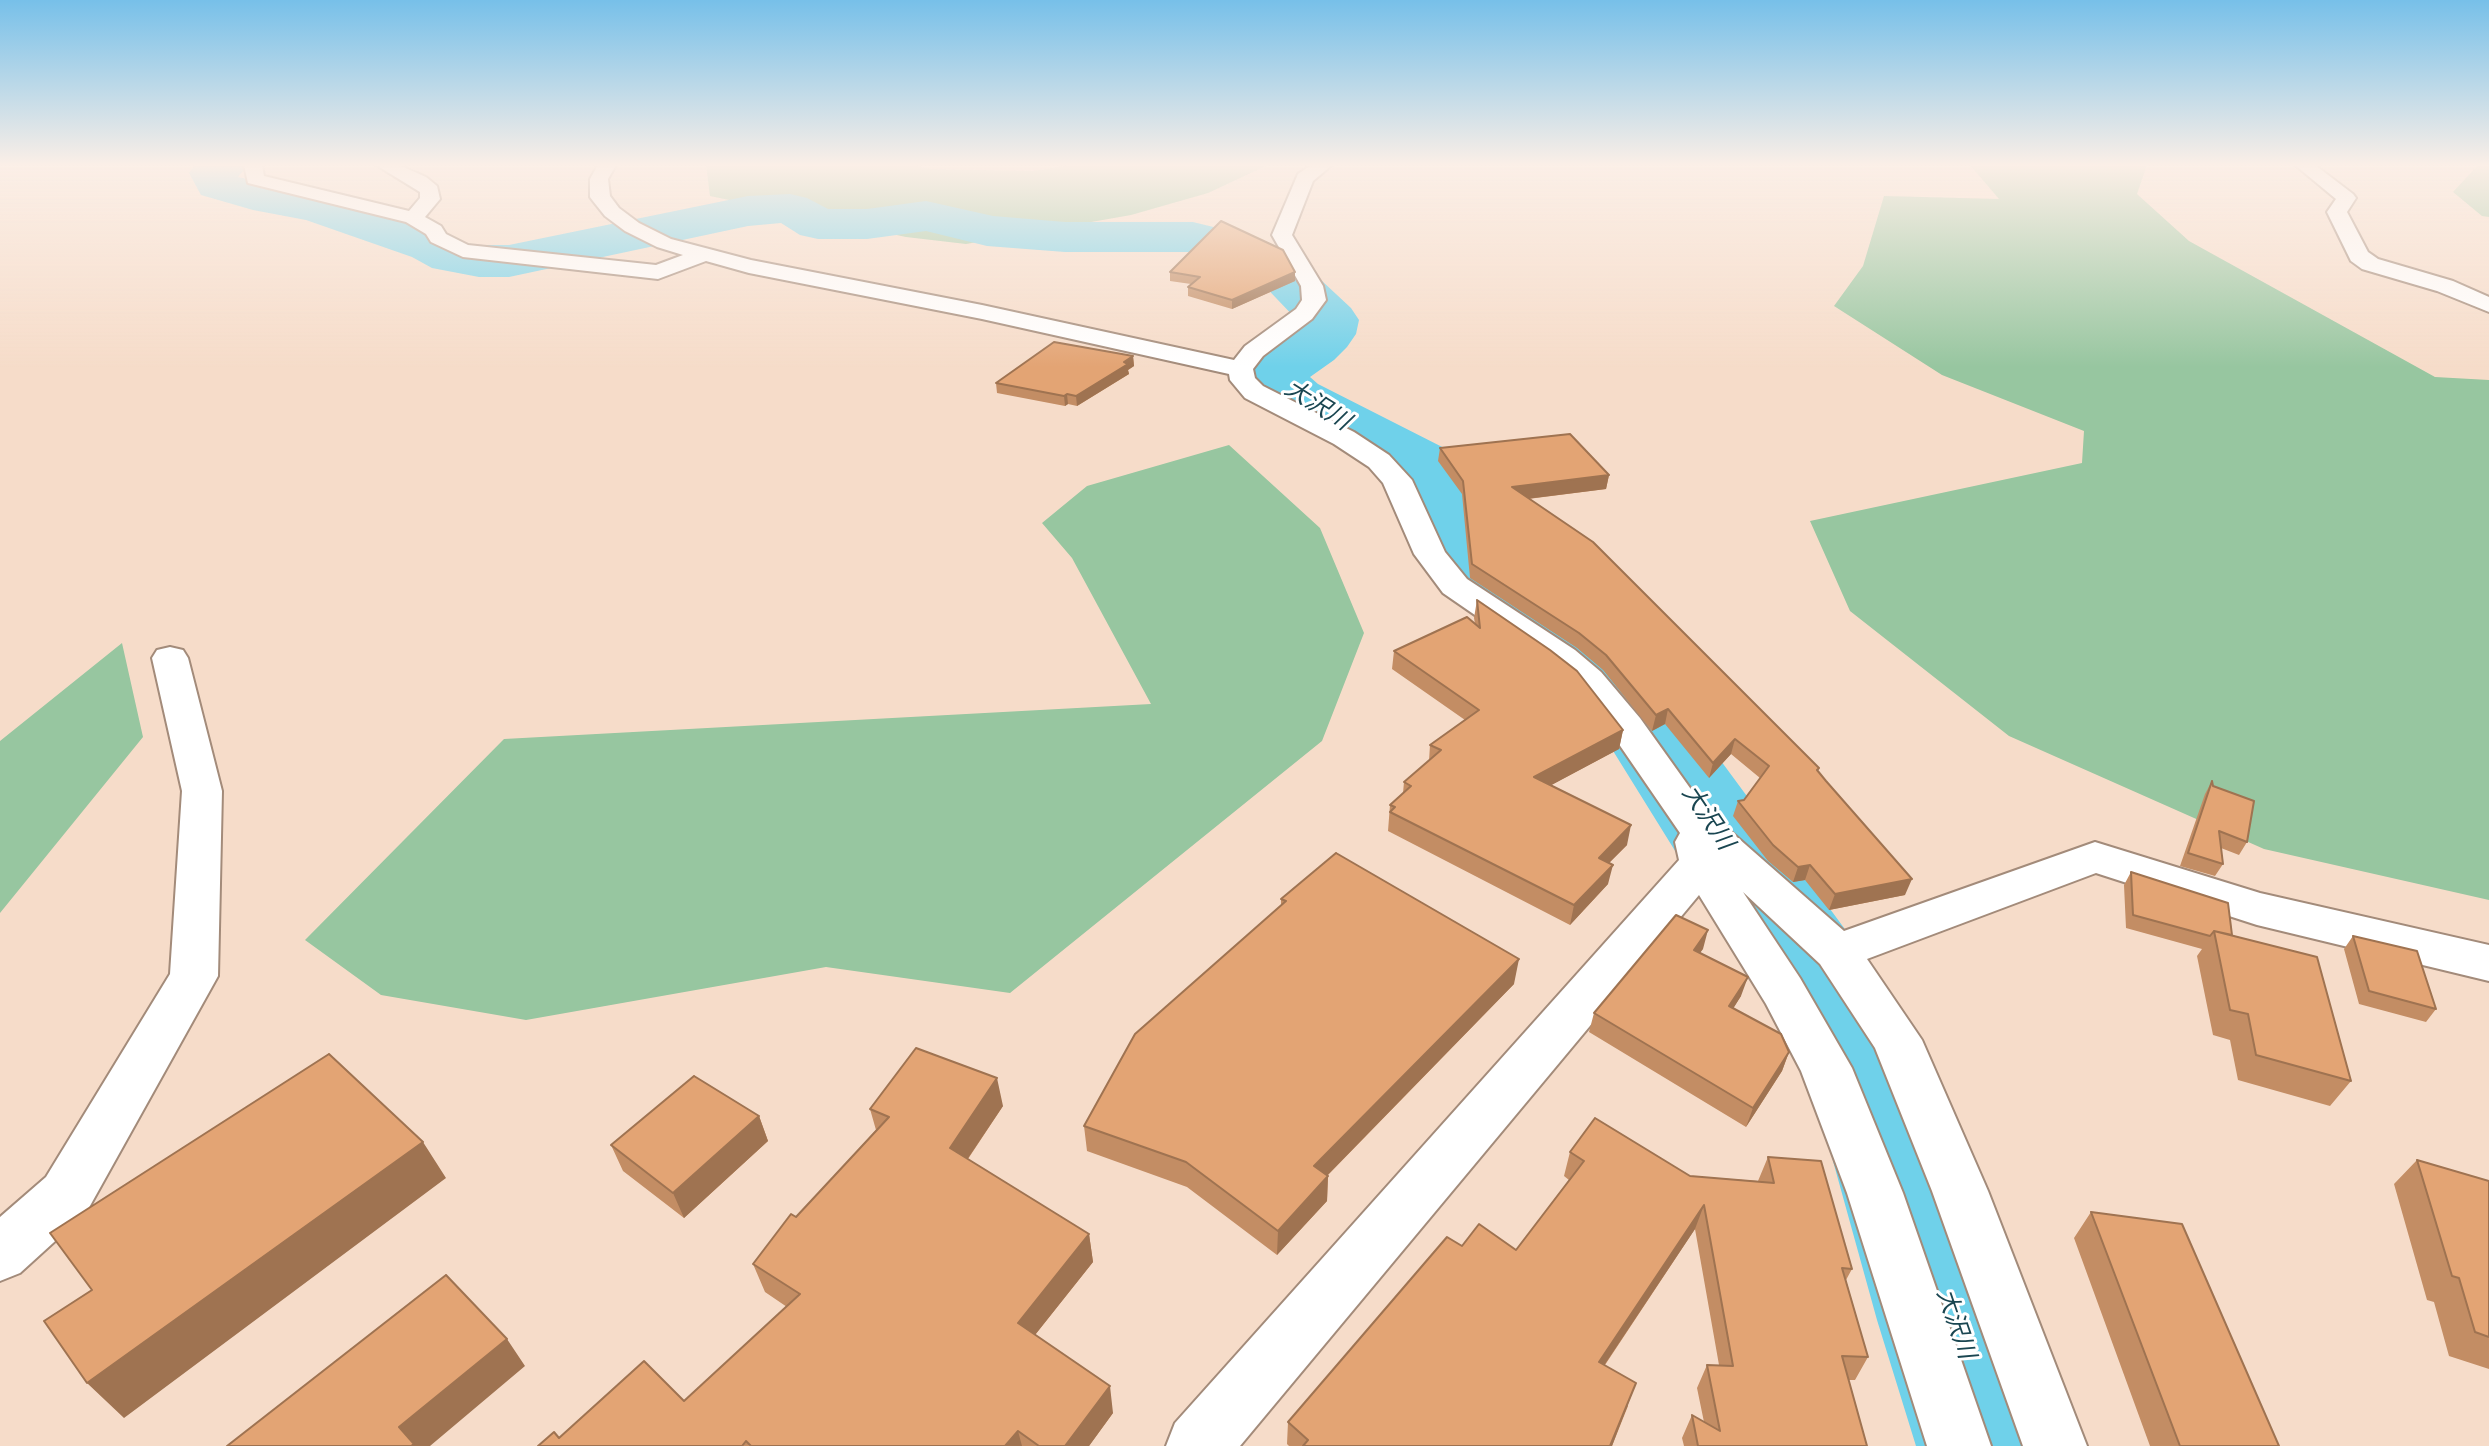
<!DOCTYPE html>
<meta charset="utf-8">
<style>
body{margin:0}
canvas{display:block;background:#f6dcc9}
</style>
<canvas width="2489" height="1446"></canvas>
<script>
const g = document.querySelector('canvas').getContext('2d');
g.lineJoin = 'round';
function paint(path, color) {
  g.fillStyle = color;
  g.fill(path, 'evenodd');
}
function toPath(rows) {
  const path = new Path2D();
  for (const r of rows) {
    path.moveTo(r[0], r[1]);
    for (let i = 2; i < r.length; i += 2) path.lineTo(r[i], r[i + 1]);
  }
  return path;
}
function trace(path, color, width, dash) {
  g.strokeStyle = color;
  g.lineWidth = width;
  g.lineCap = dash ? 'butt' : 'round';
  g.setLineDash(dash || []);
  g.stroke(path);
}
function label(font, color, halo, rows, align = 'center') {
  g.font = font + ' "Times New Roman","Noto Sans JP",serif';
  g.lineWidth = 6;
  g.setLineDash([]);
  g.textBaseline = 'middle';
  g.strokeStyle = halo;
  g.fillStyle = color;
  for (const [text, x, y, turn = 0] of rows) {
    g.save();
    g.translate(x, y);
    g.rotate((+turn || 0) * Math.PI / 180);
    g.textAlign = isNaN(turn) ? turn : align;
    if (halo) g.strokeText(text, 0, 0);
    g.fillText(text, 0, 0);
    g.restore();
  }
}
paint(toPath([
 [706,165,911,165,932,169,1033,171,1071,165,1268,165,1208,193,1131,215,966,244,906,237,710,196],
 [1970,165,2147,165,2137,194,2189,241,2435,377,2489,380,2489,900,2264,849,2009,736,1850,611,1810,521,2082,463,2084,431,1942,375,1834,306,1863,266,1884,196,1999,199],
 [2478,165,2489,165,2489,217,2482,216,2453,192],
 [1229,445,1320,528,1364,633,1322,741,1010,993,826,967,526,1020,381,995,305,940,504,739,1151,704,1072,558,1042,523,1087,486],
 [122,643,143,737,0,913,0,741]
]), '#97c6a0');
paint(toPath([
 [195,165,248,165,238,177,334,198,448,235,464,243,479,245,509,245,748,196,790,194,807,198,828,209,867,209,926,201,993,216,1065,222,1193,222,1258,238,1292,253,1351,308,1359,320,1356,334,1347,347,1334,360,1310,377,1318,384,1456,454,1478,475,1489,491,1497,535,1513,554,1590,603,1626,632,1861,951,1950,1114,2025,1320,2076,1446,1916,1446,1877,1320,1820,1114,1767,999,1561,667,1530,639,1455,588,1431,555,1420,538,1416,495,1406,484,1272,412,1254,392,1244,379,1269,347,1292,334,1300,323,1254,275,1222,260,1192,252,1065,252,987,246,926,231,867,239,818,239,800,235,781,223,748,226,509,277,479,277,432,268,412,257,306,220,253,210,201,195,189,173,195,165]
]), '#6fd1ea');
const minor = toPath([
 [244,165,262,165,264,176,409,211,420,198,420,192,376,165,399,165,426,177,437,186,440,199,425,217,441,226,446,234,468,245,656,265,683,255,657,247,625,231,605,216,593,201,590,197,590,179,598,165,616,165,608,179,610,196,619,208,639,223,671,239,751,260,982,305,1234,360,1245,346,1296,309,1302,300,1301,286,1272,235,1298,174,1311,165,1332,165,1313,181,1292,235,1323,286,1326,300,1312,319,1263,356,1253,369,1255,378,1263,386,1354,432,1389,455,1412,480,1445,552,1467,579,1575,650,1601,672,1640,718,1705,809,1844,931,2095,842,2260,893,2489,945,2489,981,2257,925,2096,873,1867,959,1922,1040,1988,1191,2087,1446,2023,1446,1932,1191,1875,1048,1820,964,1743,892,1800,978,1852,1068,1903,1193,1991,1446,1927,1446,1847,1193,1801,1071,1766,1004,1699,895,1240,1446,1166,1446,1175,1423,1679,860,1675,842,1680,833,1612,734,1575,688,1549,666,1443,593,1414,554,1383,483,1369,467,1334,444,1245,398,1230,380,1229,374,982,319,749,273,706,261,658,279,463,257,431,242,426,234,406,222,248,183,244,165],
 [2295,165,2315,165,2353,194,2356,198,2347,212,2368,252,2378,259,2453,281,2489,297,2489,312,2437,291,2362,269,2351,261,2327,212,2336,199,2295,165],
 [170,647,183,650,188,658,222,791,218,976,86,1213,20,1273,0,1281,0,1217,46,1177,170,974,182,791,152,658,157,650,170,647]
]);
trace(minor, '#a38b7a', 4);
paint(minor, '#fff');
paint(toPath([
 [1170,272,1295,281,1232,309,1188,296,1188,287,1191,284,1170,281],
 [1133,356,1134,366,1128,370,1129,374,1077,406,1068,404,1065,406,997,393,996,383],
 [1440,448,1609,475,1606,489,1528,499,1819,768,1818,771,1905,895,1829,910,1805,880,1793,882,1768,861,1733,816,1738,801,1744,800,1760,778,1731,754,1709,778,1665,724,1652,731,1603,670,1577,648,1470,578,1462,494,1438,461],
 [1477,600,1623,730,1619,749,1551,785,1627,845,1609,863,1608,884,1570,925,1388,831,1390,805,1403,793,1404,782,1429,761,1430,745,1465,720,1392,669,1394,651,1475,624,1474,618],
 [2212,781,2213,786,2247,842,2239,855,2221,848,2223,864,2215,876,2180,866,2205,794],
 [2131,872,2232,935,2351,1081,2330,1106,2238,1080,2230,1040,2213,1035,2197,956,2202,949,2126,928,2124,885],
 [1281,899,1514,984,1328,1175,1327,1201,1277,1255,1187,1187,1087,1151,1084,1126,1281,905],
 [2353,936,2436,1009,2426,1022,2359,1004,2344,949],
 [1703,949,1699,953,1741,996,1733,1008,1789,1052,1782,1071,1746,1127,1589,1032,1594,1013],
 [1003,1106,968,1159,1089,1234,1093,1262,1035,1335,1113,1413,1089,1446,538,1446,559,1438,684,1401,787,1307,765,1292,753,1264,796,1217,876,1130,870,1109],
 [759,1116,768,1141,684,1218,623,1171,611,1145],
 [1570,1152,1690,1176,1758,1181,1768,1157,1852,1269,1846,1280,1868,1357,1855,1380,1848,1380,1698,1446,1704,1422,1697,1388,1707,1365,1719,1365,1695,1229,1605,1365,1628,1406,1612,1446,1289,1446,1287,1444,1288,1422,1462,1246,1516,1250,1569,1180,1564,1176],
 [2417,1160,2489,1181,2489,1369,2449,1356,2434,1302,2427,1300,2394,1184],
 [2091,1212,2279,1446,2150,1446,2074,1238],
 [1692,1415,1698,1446,1684,1446,1682,1438]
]), '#c38d64');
paint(toPath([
 [1295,272,1295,281,1232,309,1232,300],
 [1133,356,1134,366,1128,370,1129,374,1077,406,1076,396],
 [1067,394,1068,404,1065,406,1064,396],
 [1609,475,1606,489,1510,501,1512,487],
 [1668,709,1665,724,1652,731,1656,715],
 [1623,730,1619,749,1531,796,1534,777],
 [1735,739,1731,754,1709,778,1713,763],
 [1631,825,1627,845,1595,877,1599,858],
 [1613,865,1608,884,1570,925,1574,905],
 [1810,865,1805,880,1793,882,1798,867],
 [1912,879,1905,895,1829,910,1835,894],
 [1708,930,1703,949,1688,969,1694,950],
 [1519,959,1514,984,1313,1190,1314,1166],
 [1748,977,1741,996,1723,1025,1729,1006],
 [1789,1052,1782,1071,1746,1127,1753,1108],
 [997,1078,1003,1106,956,1176,950,1148],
 [759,1116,768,1141,684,1218,673,1193],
 [423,1142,446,1178,124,1418,87,1383],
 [1328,1176,1327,1201,1277,1255,1278,1231],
 [1704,1205,1695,1229,1591,1385,1599,1362],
 [1089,1234,1093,1262,1023,1350,1018,1323],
 [507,1339,525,1366,430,1446,411,1446,399,1427],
 [1636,1383,1612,1446,1610,1446],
 [1110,1386,1113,1413,1089,1446,1065,1446],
 [1018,1431,1022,1446,1005,1446]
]), '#9f7351');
const building = toPath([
 [1221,221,1283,250,1295,272,1232,300,1188,287,1200,277,1170,272,1221,221],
 [1054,342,1133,356,1124,362,1128,364,1076,396,1067,394,1064,396,996,383,1054,342],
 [1570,434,1609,475,1512,487,1593,542,1819,768,1817,770,1826,781,1912,879,1835,894,1810,865,1798,867,1773,845,1738,801,1744,800,1769,766,1735,739,1713,763,1668,709,1656,715,1606,655,1579,633,1472,564,1463,481,1440,448,1570,434],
 [1477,600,1550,650,1577,671,1623,730,1534,777,1631,825,1599,858,1613,865,1574,905,1390,812,1395,807,1390,805,1411,786,1404,782,1441,750,1430,745,1479,710,1394,651,1467,617,1480,628,1477,600],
 [2212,781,2213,786,2254,801,2247,842,2219,831,2223,864,2188,853,2212,781],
 [1336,853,1519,959,1314,1166,1328,1176,1278,1231,1186,1162,1084,1126,1135,1034,1286,901,1281,899,1336,853],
 [2131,872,2228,903,2232,935,2214,931,2210,936,2133,915,2131,872],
 [1676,915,1708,930,1694,950,1748,977,1729,1006,1781,1034,1789,1052,1753,1108,1594,1013,1676,915],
 [2214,931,2317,957,2351,1081,2256,1055,2248,1014,2230,1010,2214,931],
 [2353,936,2417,951,2436,1009,2369,991,2353,936],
 [916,1048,997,1078,950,1148,1089,1234,1018,1323,1110,1386,1065,1446,1039,1446,1018,1431,1005,1446,751,1446,746,1441,742,1446,538,1446,554,1432,559,1438,644,1361,684,1401,800,1294,753,1264,791,1214,796,1217,889,1117,870,1109,916,1048],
 [329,1054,423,1142,87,1383,44,1321,92,1290,50,1233,329,1054],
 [694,1076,759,1116,673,1193,611,1145,694,1076],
 [1595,1118,1690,1176,1774,1183,1768,1157,1821,1161,1852,1269,1842,1268,1868,1357,1842,1356,1867,1446,1698,1446,1692,1415,1720,1431,1707,1365,1733,1366,1704,1205,1599,1362,1636,1383,1610,1446,1303,1446,1308,1440,1288,1422,1447,1237,1462,1246,1479,1224,1516,1250,1584,1161,1570,1152,1595,1118],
 [2417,1160,2489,1181,2489,1337,2475,1332,2459,1278,2452,1276,2417,1160],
 [2091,1212,2182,1224,2279,1446,2180,1446,2091,1212],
 [446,1275,507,1339,399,1427,414,1444,411,1446,227,1446,446,1275]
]);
paint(building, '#e3a474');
trace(building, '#9f7351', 2);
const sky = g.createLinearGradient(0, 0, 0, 367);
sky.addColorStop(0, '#77c0e9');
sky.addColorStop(0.45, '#fbefe7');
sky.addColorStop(1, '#fbefe700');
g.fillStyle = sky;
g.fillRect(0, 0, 2489, 367);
label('italic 24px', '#1a4651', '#fff', [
 ["大沢川",1317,406,32],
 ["大沢川",1707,818,56],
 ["大沢川",1955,1324,71]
]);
</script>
